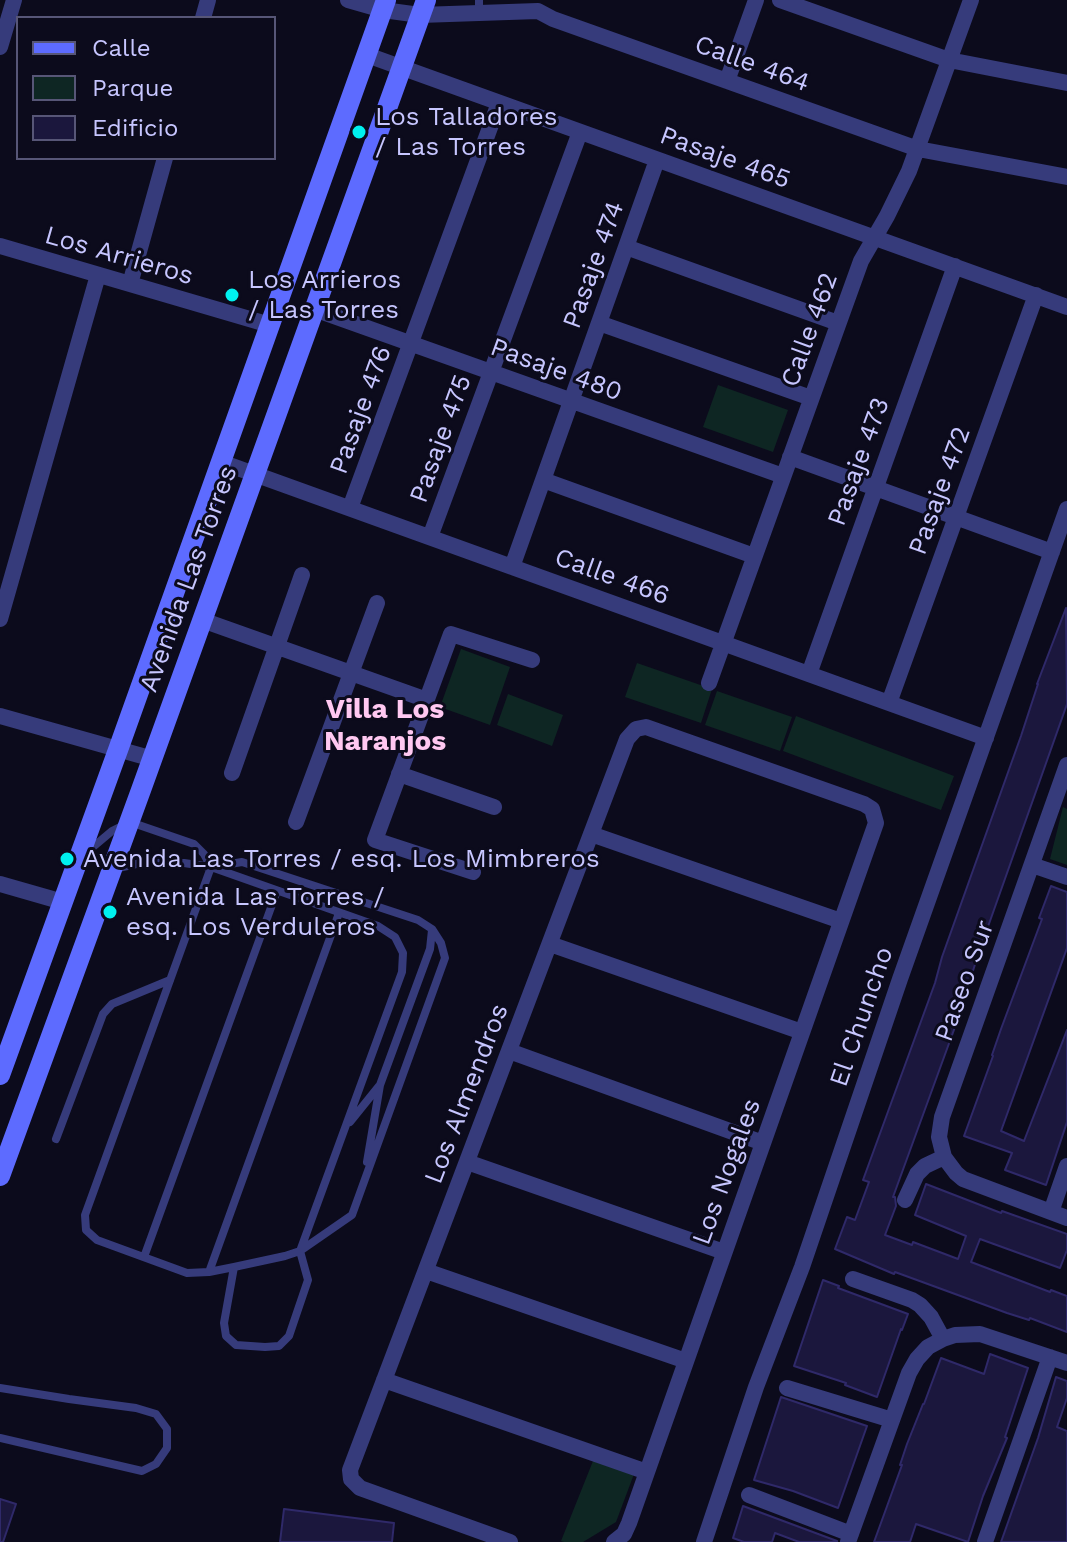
<!DOCTYPE html>
<style>
body{margin:0}
#map{position:relative;width:1067px;height:1542px;overflow:hidden;background:#0c0b1c;font-family:"Work Sans",sans-serif}
canvas{display:block}
.legend{position:absolute;left:16px;top:16px;width:260px;height:144px;box-sizing:border-box;background:#0c0b1c;border:2px solid #575677;margin:0;padding:10px 14px;list-style:none;font-size:24px;color:#c7c6ff}
.legend li{display:flex;align-items:center;gap:16px;height:40px}
.legend b{width:40px;border:2px solid #575677}
</style>
<div id="map">
<canvas width="1067" height="1542"></canvas>
<ul class="legend">
<li><b style="height:10px;background:#5d6bff"></b>Calle</li>
<li><b style="height:22px;background:#0e2623"></b>Parque</li>
<li><b style="height:22px;background:#1b173d"></b>Edificio</li>
</ul>
</div>
<script>
const g = document.querySelector('canvas').getContext('2d');
g.lineJoin = 'round';
function paint(path, color) {
  g.fillStyle = color;
  g.fill(path, 'evenodd');
}
function toPath(rows) {
  const path = new Path2D();
  for (const r of rows) {
    path.moveTo(r[0], r[1]);
    for (let i = 2; i < r.length; i += 2) path.lineTo(r[i], r[i + 1]);
  }
  return path;
}
function trace(path, color, width, dash) {
  g.strokeStyle = color;
  g.lineWidth = width;
  g.lineCap = dash ? 'butt' : 'round';
  g.setLineDash(dash || []);
  g.stroke(path);
}
function label(font, color, halo, rows, align = 'center') {
  g.font = font + ' "Work Sans",sans-serif';
  g.lineWidth = 6;
  g.setLineDash([]);
  g.textBaseline = 'middle';
  g.strokeStyle = halo;
  g.fillStyle = color;
  for (const [text, x, y, turn = 0] of rows) {
    g.save();
    g.translate(x, y);
    g.rotate((+turn || 0) * Math.PI / 180);
    g.textAlign = isNaN(turn) ? turn : align;
    if (halo) g.strokeText(text, 0, 0);
    g.fillText(text, 0, 0);
    g.restore();
  }
}
paint(toPath([
 [718,385,788,410,773,452,703,427],
 [461,649,510,667,490,725,440,707],
 [637,663,712,689,701,723,625,697],
 [717,691,792,717,780,751,705,725],
 [508,694,563,715,552,746,497,725],
 [796,716,954,776,941,810,783,751],
 [1063,807,1067,809,1067,865,1050,859],
 [593,1461,634,1474,616,1522,583,1542,564,1542,561,1541]
]), '#0e2623');
const building = toPath([
 [1066,608,1067,704,979,952,955,1027,893,1197,895,1197,896,1206,885,1235,912,1245,913,1242,958,1259,966,1236,915,1215,926,1184,1001,1213,1002,1211,1067,1234,1067,1250,1060,1268,980,1239,971,1262,1050,1292,1051,1290,1067,1296,1067,1332,1030,1318,1029,1320,1007,1313,895,1272,894,1274,835,1249,847,1217,855,1220,869,1182,863,1180,935,983,942,957,1021,736,1038,684,1037,684,1066,608],
 [1051,886,1067,892,1067,948,1001,1131,1024,1141,1067,1030,1067,1122,1046,1185,1005,1170,1012,1153,964,1136,993,1056,992,1055,1001,1029,1042,919,1039,918,1051,886],
 [823,1280,839,1286,838,1288,908,1314,902,1330,901,1329,877,1397,845,1385,846,1383,794,1366,823,1280],
 [990,1354,1028,1368,1005,1437,1007,1438,983,1496,968,1542,916,1524,910,1542,874,1542,902,1465,900,1465,907,1444,923,1404,924,1404,941,1358,984,1374,990,1354],
 [1056,1377,1067,1381,1067,1398,1057,1427,1067,1431,1067,1542,1001,1542,1038,1438,1056,1377],
 [781,1397,867,1426,838,1508,793,1491,754,1480,781,1397],
 [0,1499,16,1504,3,1542,0,1542,0,1499],
 [743,1506,837,1541,837,1542,799,1542,775,1533,772,1542,744,1542,733,1538,743,1506],
 [284,1509,394,1523,392,1542,280,1542,284,1509]
]);
paint(building, '#1b173d');
trace(building, '#2f2969', 2);
trace(toPath([
 [479,0,479,13],
 [87,852,112,831,130,822,194,844,204,854,211,867,85,1215,86,1230,97,1240,187,1273,209,1272,234,1267,285,1256,300,1251,402,972,403,953,395,937,378,926,211,867,184,863,145,862,114,869],
 [212,867,242,862,418,920,432,929,441,943,445,958,352,1215,300,1251,308,1280,289,1336,279,1346,265,1347,236,1345,226,1336,224,1323,234,1267],
 [350,1122,379,1086],
 [56,1139,103,1014,112,1004,170,980],
 [367,1162,380,1085,430,949,432,930],
 [144,1257,277,891],
 [209,1272,339,913],
 [0,1388,69,1399,136,1408,156,1414,167,1429,167,1448,156,1464,142,1471,0,1438]
]), '#363b7b', 8);
trace(toPath([
 [348,0,383,10,420,15,538,11,553,19,918,149,1067,177],
 [780,0,949,60,1067,83],
 [203,18,208,0],
 [0,47,14,0],
 [367,55,1067,307],
 [727,81,756,0],
 [0,246,270,325],
 [626,247,838,323],
 [130,284,165,158],
 [314,309,783,476],
 [599,323,811,398],
 [790,457,1052,552],
 [221,462,986,738],
 [543,480,754,556],
 [350,508,499,103],
 [430,537,580,132],
 [512,567,657,160],
 [0,619,98,275],
 [202,620,427,700],
 [809,674,955,266],
 [709,683,861,261,887,216,909,171,971,0],
 [889,703,1036,295],
 [0,716,153,759],
 [1067,765,942,1117,939,1137,944,1157,956,1173,963,1179,1067,1218],
 [232,773,302,575],
 [399,774,494,807],
 [296,822,377,603],
 [591,834,841,921],
 [1032,865,1067,877],
 [473,872,375,840,451,634,532,660],
 [0,884,63,902],
 [550,944,802,1032],
 [509,1051,763,1143],
 [467,1162,724,1252],
 [905,1200,917,1174,925,1166,944,1157],
 [1051,1212,1067,1166],
 [426,1271,686,1361],
 [853,1279,912,1300,920,1305,931,1317,943,1339],
 [384,1380,647,1472],
 [787,1388,892,1420],
 [749,1495,851,1534],
 [510,1542,360,1488,351,1479,350,1470,627,739,636,729,646,727,864,804,872,809,876,823,629,1523,624,1534,614,1542],
 [704,1542,756,1387,802,1267,900,979,1067,509],
 [848,1542,909,1373,917,1359,928,1347,943,1339,955,1335,980,1334,1067,1363],
 [985,1542,1050,1357]
]), '#363b7b', 16);
trace(toPath([
 [0,1075,118,750,386,0],
 [0,1176,141,790,426,0]
]), '#5d6bff', 20);
for (const [x, y, r, color] of [
 [359,132,8,"#00f1ef"],
 [232,295,8,"#00f1ef"],
 [67,859,8,"#00f1ef"],
 [110,912,8,"#00f1ef"]
]) {
  const dot = new Path2D();
  dot.arc(x, y, r, 0, 2 * Math.PI);
  g.fillStyle = color;
  g.fill(dot);
  trace(dot, '#0c0b1c', 3);
}
label('26px', '#c7c6ff', '#0c0b1c', [
 ["Calle 464",752,64,20],
 ["Pasaje 465",725,158,20],
 ["Los Arrieros",119,256,16],
 ["Pasaje 474",594,265,-70],
 ["Calle 462",810,330,-70],
 ["Pasaje 480",556,370,20],
 ["Pasaje 476",361,410,-70],
 ["Pasaje 475",441,439,-70],
 ["Pasaje 473",859,462,-70],
 ["Pasaje 472",940,491,-70],
 ["Calle 466",612,577,20],
 ["Avenida Las Torres",189,579,-70],
 ["Paseo Sur",965,981,-70],
 ["El Chuncho",862,1017,-71],
 ["Los Almendros",467,1094,-69],
 ["Los Nogales",727,1172,-70]
]);
label('26px', '#c7c6ff', '#0c0b1c', [
 ["Los Talladores",375,117],
 ["/ Las Torres",375,147],
 ["Los Arrieros",248,280],
 ["/ Las Torres",248,310],
 ["Avenida Las Torres / esq. Los Mimbreros",83,859],
 ["Avenida Las Torres /",126,897],
 ["esq. Los Verduleros",126,927]
], 'left');
label('bold 28px', '#ffc8f1', '#0c0b1c', [
 ["Villa Los",385,710],
 ["Naranjos",385,742]
]);
</script>
